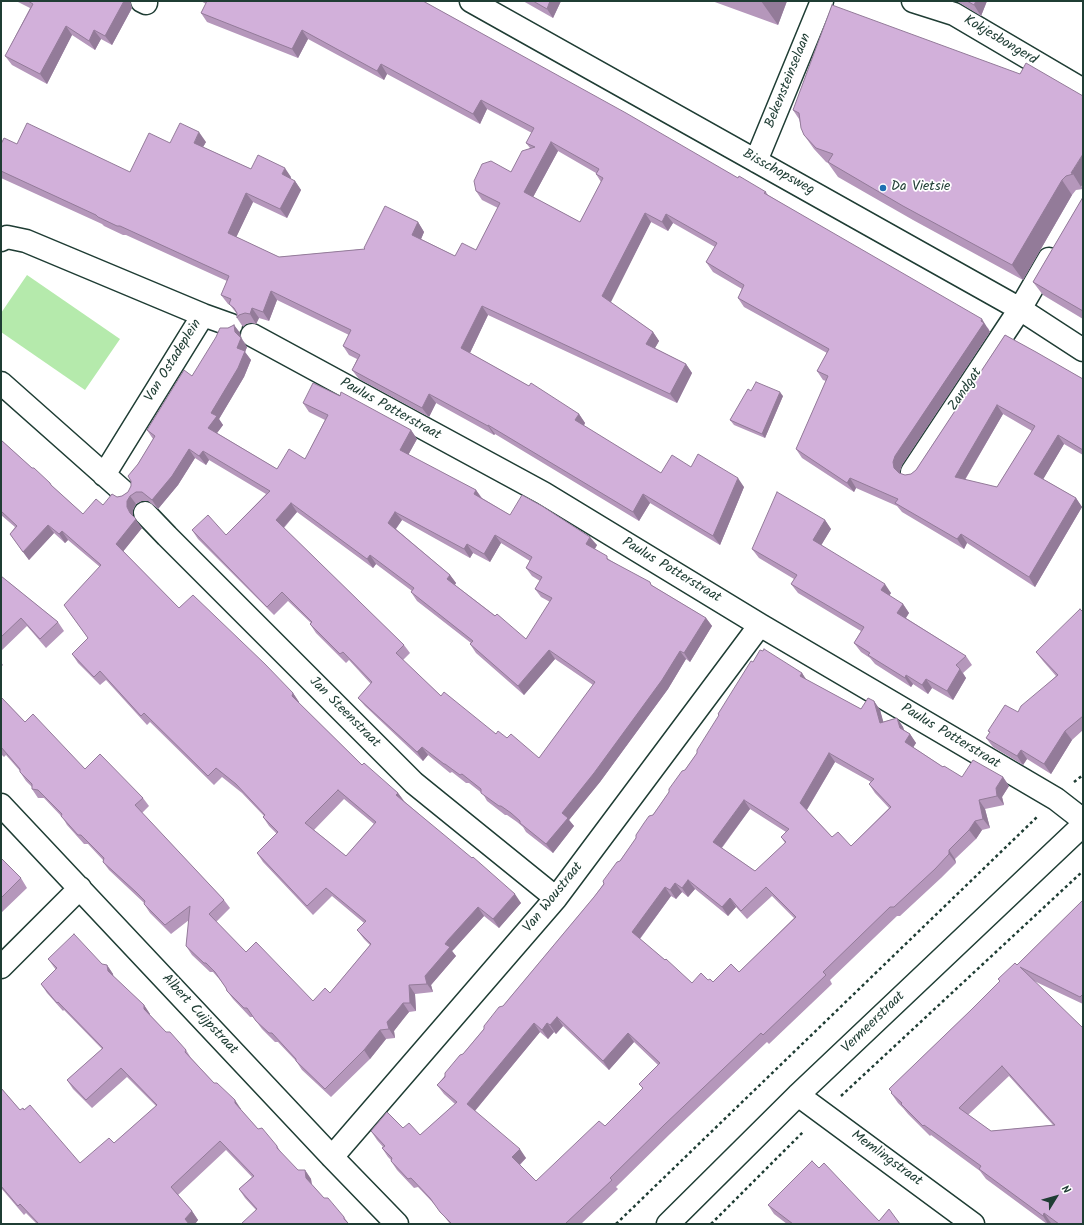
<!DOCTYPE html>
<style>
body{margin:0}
#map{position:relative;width:1084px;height:1225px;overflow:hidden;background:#fff;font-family:Kalam,sans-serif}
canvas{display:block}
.frame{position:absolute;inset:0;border:2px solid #1f3d34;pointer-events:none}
.north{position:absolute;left:1036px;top:1177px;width:40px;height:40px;-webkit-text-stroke:3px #fff;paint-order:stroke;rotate:53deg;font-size:11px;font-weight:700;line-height:16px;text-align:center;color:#1f3d34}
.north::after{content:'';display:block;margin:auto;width:14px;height:18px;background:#1f3d34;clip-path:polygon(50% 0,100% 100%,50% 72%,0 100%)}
</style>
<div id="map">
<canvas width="1084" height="1225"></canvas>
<div class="frame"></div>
<div class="north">N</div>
</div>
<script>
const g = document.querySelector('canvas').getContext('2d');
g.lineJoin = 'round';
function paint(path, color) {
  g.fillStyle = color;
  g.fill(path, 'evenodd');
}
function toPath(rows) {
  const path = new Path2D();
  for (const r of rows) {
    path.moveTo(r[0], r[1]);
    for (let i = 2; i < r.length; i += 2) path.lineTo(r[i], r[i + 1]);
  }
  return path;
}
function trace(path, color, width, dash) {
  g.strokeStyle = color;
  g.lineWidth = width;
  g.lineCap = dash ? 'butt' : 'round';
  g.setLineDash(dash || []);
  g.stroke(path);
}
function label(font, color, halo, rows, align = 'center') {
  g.font = font + ' Kalam,sans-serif';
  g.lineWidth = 3.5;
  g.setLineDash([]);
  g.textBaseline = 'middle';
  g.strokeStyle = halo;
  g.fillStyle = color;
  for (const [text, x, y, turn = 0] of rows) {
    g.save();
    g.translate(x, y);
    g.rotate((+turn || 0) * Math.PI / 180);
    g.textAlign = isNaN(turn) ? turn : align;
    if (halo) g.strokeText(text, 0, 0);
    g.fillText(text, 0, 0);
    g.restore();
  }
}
paint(toPath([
 [27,275,120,339,85,390,1,332,1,313]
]), '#b5eaac');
const minor = toPath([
 [142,1,146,3],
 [471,1,1020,309,1083,350],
 [913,1,954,14,1083,90],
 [756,161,822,1],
 [1,240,7,237,26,241,203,315,231,325],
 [252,335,543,493,760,625,1056,799,1083,820],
 [1,383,125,493],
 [912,472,1020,309,1049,259],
 [104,475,203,315],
 [145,513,167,536,414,783,556,898],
 [1,805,332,1157,397,1224],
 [1,967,80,888],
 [798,1095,973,1224],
 [332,1157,556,898,760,625],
 [668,1224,798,1095,1083,825]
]);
trace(minor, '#1f3d34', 25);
trace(toPath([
 [1074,782,1083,775],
 [841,1096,1083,871],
 [616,1224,1037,817],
 [711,1224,804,1131]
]), '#1f3d34', 2.5, [3, 3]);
trace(minor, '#fff', 22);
paint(toPath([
 [16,1,130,1,132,8,112,45,101,39,95,50,72,35,47,84,12,65,5,56,30,8],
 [201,1,423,1,738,178,766,192,768,195,988,328,990,332,902,465,900,471,900,474,905,475,911,474,916,470,1005,335,1083,379,1083,455,1064,444,1043,479,1076,498,1082,507,1035,587,967,543,964,549,902,512,897,506,856,488,854,492,802,458,796,449,826,381,823,380,817,371,827,353,744,307,738,298,742,289,713,272,706,262,715,247,673,223,668,231,651,222,610,302,653,332,659,341,655,348,686,364,692,373,677,403,488,315,470,353,579,414,585,423,584,426,661,473,691,467,744,487,720,545,650,503,639,521,495,434,494,435,436,403,429,417,359,379,352,370,357,359,349,355,343,346,349,335,277,300,269,321,259,318,256,324,251,323,246,324,243,327,237,318,237,314,230,305,228,304,221,295,227,281,126,235,123,235,104,226,102,224,1,178,1,144,17,144,130,172,170,143,206,142,203,147,251,169,291,177,290,179,295,181,301,190,287,218,253,202,236,237,279,257,364,249,364,248,418,222,424,232,421,239,455,256,476,250,498,208,482,200,476,191,511,172,530,148,526,143,532,133,487,109,480,124,387,74,384,80,308,39,298,58,207,22,201,13,206,4],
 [558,151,596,173,596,174,601,182,580,222,533,197],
 [1003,414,1032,431,997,487,965,480],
 [523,1,561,1,553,18],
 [712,1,787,1,778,25],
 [954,1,987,1,981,16,958,2],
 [1020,74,1083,189,1076,190,1072,195,1023,280,913,220,838,177,828,163,826,162,814,149,804,135,799,119,793,110],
 [1083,197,1083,319,1043,295,1033,282],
 [234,325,240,333,241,337,247,347,245,352,251,360,244,377,219,419,223,425,217,433,277,469,305,459,325,420,309,412,303,403,411,430,417,439,408,455,476,490,482,498,510,515,597,545,595,549,610,560,706,618,712,626,690,662,686,659,668,689,600,782,569,820,574,826,553,853,526,832,523,827,517,822,507,815,505,815,487,801,483,794,469,783,466,783,452,772,450,773,428,755,423,761,365,706,358,698,371,684,349,660,346,663,316,633,310,624,311,623,288,601,274,615,198,539,192,530,226,535,266,494,209,460,206,465,195,458,178,485,158,509,148,501,142,501,136,504,133,510,133,516,142,528,123,551,179,608,293,693,299,702,299,703,362,765,398,793,404,801,521,903,499,928,484,916,454,949,452,951,456,956,431,985,433,992,415,994,416,1011,409,1012,401,1021,394,1031,395,1038,386,1039,370,1059,331,1097,302,1070,296,1061,278,1042,275,1042,262,1029,253,1017,250,1017,233,999,227,991,226,988,221,981,213,972,210,972,192,955,186,946,189,920,171,934,150,913,144,904,144,903,142,901,109,870,103,862,103,860,88,844,84,844,67,825,63,818,44,798,38,798,32,789,32,787,26,781,20,772,20,771,6,755,4,757,1,754,1,697,25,722,85,769,143,798,149,806,142,813,224,900,230,908,216,922,246,952,313,1001,330,993,370,945,364,939,357,930,364,923,332,896,313,915,263,862,257,853,277,834,269,826,263,817,264,816,242,793,222,777,214,785,150,722,147,725,106,680,100,685,78,663,72,654,88,638,64,605,100,567,68,540,65,543,54,533,29,560,10,534,15,527,1,515,1,440,83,514,103,505,117,497,122,496,128,492,131,486,138,464,153,439,147,430,192,376,228,328],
 [297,512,373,568,376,564,412,591,411,592,417,601,471,643,470,644,476,653,524,695,555,659,593,685,539,758,507,738,496,734,441,696,403,660,410,653,404,645,284,528],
 [402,520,470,558,473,553,490,562,501,543,530,561,526,568,532,576,540,581,535,589,541,597,550,602,526,639,455,585,456,583,450,575,396,529],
 [344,799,374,824,346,856,314,830],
 [751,391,783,396,765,438,734,425,730,420],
 [825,520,831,529,821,545,891,593,889,596,903,604,909,613,906,618,966,656,972,665,963,673,966,678,953,700,932,688,928,694,913,684,911,687,875,664,870,658,861,652,854,643,861,631,798,593,791,584,794,579,759,558,752,549],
 [1,576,58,622,64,631,46,648,27,626,1,651],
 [1083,612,1083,730,1072,740,1051,774,1027,759,1023,765,993,747,986,738,990,733,988,731,1018,712,1056,676,1043,661,1036,652],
 [1,662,3,665,1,667],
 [753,662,802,673,805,679,861,709,874,701,880,710,883,722,897,718,903,727,904,730,910,734,916,743,913,747,943,767,962,777,1003,777,1009,786,1002,797,1004,805,985,809,990,828,982,830,976,839,955,859,956,863,941,878,900,916,897,916,830,980,832,984,769,1044,767,1042,670,1134,616,1187,618,1189,581,1224,450,1224,436,1206,418,1187,414,1188,397,1170,391,1161,391,1160,388,1157,382,1148,383,1147,377,1140,371,1131,403,1128,420,1135,455,1104,444,1094,437,1085,594,897,697,753,719,716,718,714],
 [835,762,871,782,869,784,875,793,889,808,851,846,832,837,807,810],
 [750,809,786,832,781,837,785,843,755,871,722,848],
 [695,889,728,916,736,907,747,919,772,896,794,918,739,972,713,982,708,980,692,983,640,939,671,896,676,899,682,892,688,897],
 [563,1026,609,1070,634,1042,658,1065,639,1084,643,1089,605,1126,536,1181,520,1165,526,1158,475,1111,540,1032,548,1039,554,1032,556,1034],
 [1,853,1,858,21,878,27,888,1,913],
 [1083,900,1083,1004,1034,981,1083,1224,1052,1224,1051,1223,1051,1224,1047,1224,986,1179,980,1171,931,1135,930,1136,908,1114,903,1108,898,1103,891,1093,892,1092,889,1089,971,1010],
 [1009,1076,1053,1125,991,1131,968,1115],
 [48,959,107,965,113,974,113,976,144,1005,150,1014,150,1015,166,1032,186,1050,191,1058,214,1083,241,1109,241,1110,258,1129,277,1146,283,1155,298,1170,305,1170,311,1179,312,1185,324,1198,344,1217,349,1224,256,1210,245,1198,239,1189,252,1177,226,1150,178,1195,192,1211,198,1220,195,1224,37,1224,26,1213,24,1215,1,1188,1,1088,20,1110,24,1110,80,1163,114,1143,156,1106,127,1077,92,1108,73,1089,67,1080,102,1049,64,1010,63,1011,47,993,41,984,56,970],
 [819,1168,879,1221,900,1224,787,1224,774,1214,768,1205]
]), '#b597bb');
paint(toPath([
 [124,1,130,1,132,8,112,45,105,36],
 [550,1,561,1,553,18,547,9],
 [761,1,787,1,778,25],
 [976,1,987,1,981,16,974,5],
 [66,26,72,35,47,84,40,74],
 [94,30,101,39,95,50,89,41],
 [302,30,308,39,298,58,292,49],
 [381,64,387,74,384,80,377,71],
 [481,100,487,109,480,124,473,114],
 [199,132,206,142,200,152,194,143],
 [551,142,558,151,531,201,524,192],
 [1083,154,1083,184,1081,187,1073,174,1071,173],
 [285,168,291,177,288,183,282,174],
 [1062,180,1072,195,1023,280,1012,265],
 [295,181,301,190,287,218,280,209],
 [246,193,253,202,234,242,228,233],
 [645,213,651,222,609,306,602,296],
 [666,214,673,223,668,231,662,222],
 [418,222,424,232,419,244,412,235],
 [271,291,277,300,269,321,263,312],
 [482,306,488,315,468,357,461,348],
 [252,308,259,318,256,324,250,314],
 [982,319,990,332,902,465,900,471,901,477,894,468,893,462,895,456],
 [234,325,240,333,241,339,241,338,247,347,245,352,251,360,244,377,219,419,223,425,214,437,208,428,211,413,237,348],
 [653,332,659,341,652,353,646,344],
 [686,364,692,373,677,403,670,394],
 [780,392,783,396,765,438,762,434],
 [429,394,436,403,429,417,422,408],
 [997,405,1003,414,961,486,955,477],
 [579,414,585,423,581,430,575,420],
 [488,425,495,434,494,435,488,426],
 [411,430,417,439,406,459,400,450],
 [1058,435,1064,444,1041,483,1034,474],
 [189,449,195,458,178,485,158,509,152,500],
 [203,451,209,460,206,465,199,456],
 [738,478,744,487,720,545,713,536],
 [850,478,856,488,854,492,847,483],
 [476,490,482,499,474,494],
 [643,494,650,503,639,521,633,512],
 [130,496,136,504,133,510,133,516,142,528,122,553,116,544,130,513,127,507,127,501],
 [1076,498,1082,507,1035,587,1029,577],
 [291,503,297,512,282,529,276,520],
 [395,512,402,520,394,531,388,523],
 [825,520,831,529,819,549,813,540],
 [48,525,54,533,29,560,23,552],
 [62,531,68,540,65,543,59,534],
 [961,534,967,543,964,549,957,539],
 [495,535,501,543,490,562,484,554],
 [590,537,597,545,592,553,586,544],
 [467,544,473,553,470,558,464,549],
 [370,555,376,564,373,568,367,559],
 [450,575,456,583,453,588,447,579],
 [885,584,891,593,887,599,881,590],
 [903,604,909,613,903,622,897,613],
 [706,618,712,626,690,662,684,653],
 [549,650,555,659,524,695,518,686],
 [680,651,686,659,668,689,600,782,569,820,574,826,553,853,546,844,562,813],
 [960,669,966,678,953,700,947,691],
 [802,673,808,682,800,676],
 [906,675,913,684,911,687,905,678],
 [926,679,932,688,928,694,922,685],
 [293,693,299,702,298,704,292,696],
 [874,701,880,710,886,731,880,723],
 [897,718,903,727,906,736,900,728],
 [1065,731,1072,740,1051,774,1044,764],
 [910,734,916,743,911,751,905,742],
 [422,747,428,755,423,761,417,752],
 [1021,750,1027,759,1023,765,1017,756],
 [829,753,835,762,806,811,800,803],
 [1003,777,1009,786,1002,797,1004,805,997,796,996,788],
 [398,793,404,801,396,795],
 [744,800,750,809,719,851,713,842],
 [979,800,985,809,990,828,983,819],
 [975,821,982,830,976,839,969,830],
 [949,850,955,859,956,863,949,854],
 [688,880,695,889,688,897,682,888],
 [675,883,682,892,676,899,670,890],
 [665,887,671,896,638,941,632,932],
 [515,894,521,903,499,928,493,919],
 [730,898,736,907,728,916,722,907],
 [478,907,484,916,454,949,452,951,456,956,431,985,433,992,427,984,425,976,448,940],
 [107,965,113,974,114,980,108,971],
 [409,985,415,994,416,1011,410,1003],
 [403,1003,409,1012,394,1031,395,1038,389,1029,387,1022],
 [144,1005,150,1014,150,1017,144,1009],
 [557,1017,563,1026,556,1034,550,1025],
 [534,1023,540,1032,473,1113,467,1104],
 [547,1023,554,1032,548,1039,542,1030],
 [380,1030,386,1039,370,1059,364,1050],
 [628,1033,634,1042,609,1070,603,1061],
 [235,1100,241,1109,241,1112,235,1103],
 [520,1149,526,1158,518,1166,512,1157],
 [305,1170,311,1179,312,1187,306,1178],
 [192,1211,198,1220,195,1224,188,1224,185,1219],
 [1044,1213,1051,1223,1051,1224,1048,1224,1043,1216]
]), '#937b99');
const building = toPath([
 [28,1,124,1,105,36,94,30,89,41,66,26,40,74,5,56,33,4,28,1],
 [207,1,423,1,626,113,738,178,739,176,766,192,764,193,982,319,981,321,984,323,895,456,893,462,894,468,899,473,905,475,911,474,916,470,1005,335,1036,352,1083,379,1083,450,1058,435,1034,474,1076,498,1029,577,961,534,957,539,895,503,898,499,850,478,847,483,796,449,828,376,817,371,829,349,738,298,744,285,706,262,717,243,666,214,662,222,645,213,602,296,653,332,646,344,686,364,670,394,482,306,461,348,529,386,531,383,579,414,575,420,661,473,672,455,691,467,698,454,738,478,713,536,643,494,633,512,488,425,488,426,429,394,422,408,352,370,360,355,343,346,351,330,271,291,263,312,252,308,250,314,245,313,239,315,237,318,237,313,234,308,229,304,231,299,221,295,229,276,120,226,117,226,98,217,96,215,1,171,1,144,4,138,17,144,27,123,130,172,149,133,170,143,180,123,199,132,194,143,251,169,258,155,285,168,282,174,295,181,280,209,246,193,228,233,279,257,365,249,364,248,385,206,418,222,412,235,455,256,462,243,476,250,500,203,476,191,474,181,482,164,491,161,511,172,522,151,535,147,526,143,534,128,481,100,473,114,381,64,377,71,302,30,292,49,201,13,207,1],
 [551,142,599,169,596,174,603,178,580,222,524,192,551,142],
 [997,405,1035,426,997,487,955,477,997,405],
 [533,1,550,1,547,9,533,1],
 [967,1,976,1,974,5,967,1],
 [832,5,1020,74,1026,63,1083,96,1083,154,1071,173,1073,174,1066,176,1062,180,1012,265,903,206,828,162,833,154,816,148,804,135,801,128,799,113,793,110,832,5],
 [1083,197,1083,311,1033,282,1083,197],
 [234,325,235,332,241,338,237,348,245,351,238,368,211,413,217,416,208,428,277,469,289,449,305,459,328,415,303,403,313,383,340,396,341,392,411,430,400,450,476,490,474,494,510,515,522,495,542,506,590,537,586,544,607,556,607,559,650,582,651,585,706,618,684,653,680,651,662,680,594,773,562,813,568,818,546,844,520,823,520,821,511,813,501,806,499,806,481,793,481,789,462,774,460,775,445,764,444,764,422,747,417,752,358,698,372,682,343,652,340,654,310,624,312,622,282,592,267,607,192,530,208,515,226,535,270,491,203,451,199,456,189,449,172,476,152,500,142,492,136,492,130,496,127,501,127,507,130,513,136,519,116,544,179,608,193,595,265,664,293,693,292,696,362,765,364,763,398,793,396,795,472,858,473,857,515,894,493,919,478,907,448,940,445,944,450,947,425,976,427,984,409,985,410,1003,403,1003,395,1013,387,1022,389,1029,380,1030,364,1050,325,1089,296,1061,296,1059,272,1033,269,1033,256,1021,247,1008,244,1008,227,991,226,988,215,972,206,963,204,963,186,946,190,906,165,925,144,904,145,901,136,892,103,862,104,858,81,835,78,835,61,816,62,814,38,790,32,789,32,784,20,772,20,769,1,747,1,697,25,722,33,714,85,769,100,754,143,798,135,805,224,900,209,914,246,952,256,942,313,1001,325,988,330,993,371,944,357,930,366,921,326,888,307,906,257,853,278,832,263,817,265,815,236,784,216,768,208,776,144,713,141,716,100,671,94,677,72,654,88,638,64,605,101,565,62,531,59,534,48,525,23,552,10,534,17,526,1,511,1,440,32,468,34,468,50,483,51,485,83,514,96,499,103,505,112,494,117,497,122,496,128,492,131,486,131,481,128,476,138,464,155,436,147,430,184,370,192,376,216,337,220,328,228,328,234,325],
 [291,503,367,559,370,555,414,588,411,592,473,641,470,644,518,686,549,650,595,682,539,758,511,734,507,738,498,731,496,734,444,692,441,696,396,653,404,645,276,520,291,503],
 [395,512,464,549,467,544,484,554,495,535,532,557,526,568,542,577,535,589,552,598,526,639,497,614,495,616,447,579,450,575,388,523,395,512],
 [338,790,376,822,346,856,305,823,338,790],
 [756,382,780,392,762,434,730,420,748,389,751,391,756,382],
 [777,492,825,520,813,540,885,584,881,590,903,604,897,613,966,656,956,665,960,669,947,691,926,679,922,685,906,675,905,678,868,655,870,653,854,643,864,627,791,584,797,575,752,549,777,492],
 [1,576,58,622,40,639,21,618,1,637,1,576],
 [1080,609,1083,612,1083,716,1065,731,1044,764,1021,750,1017,756,986,738,990,732,988,731,1005,705,1018,712,1021,706,1058,675,1036,652,1080,609],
 [764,649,802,673,800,676,861,709,868,698,874,701,880,723,897,718,900,728,910,734,905,742,943,767,944,766,962,777,973,760,1003,777,996,788,997,796,979,800,983,819,975,821,969,830,949,850,949,854,935,869,894,907,890,907,823,972,826,975,763,1035,761,1033,664,1125,610,1178,612,1180,566,1223,567,1224,452,1224,440,1212,430,1198,411,1178,408,1179,391,1161,392,1158,382,1148,385,1146,371,1131,387,1112,403,1128,409,1123,420,1135,457,1102,437,1085,445,1077,445,1073,460,1055,463,1054,484,1029,484,1026,499,1007,503,1006,594,897,604,884,603,881,617,862,620,861,636,838,636,835,644,823,649,816,653,815,669,792,669,789,682,771,685,770,697,753,697,750,719,715,718,714,751,661,753,662,760,650,763,651,764,649],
 [829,753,874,779,869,784,891,807,851,846,838,832,832,837,800,803,829,753],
 [744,800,789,829,781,837,786,842,755,871,713,842,744,800],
 [688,880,722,907,730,898,741,911,766,887,796,917,739,972,731,964,713,982,710,979,708,980,701,973,692,983,666,959,665,960,632,932,665,887,670,890,675,883,682,888,688,880],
 [557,1017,603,1061,628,1033,660,1063,639,1084,643,1088,605,1126,599,1121,536,1181,512,1157,520,1149,467,1104,534,1023,542,1030,547,1023,550,1025,557,1017],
 [1,858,21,878,1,898,1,858],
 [1083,900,1083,994,1080,997,1020,967,1083,1028,1083,1224,1059,1224,1044,1213,1043,1216,979,1169,981,1166,924,1125,923,1126,901,1104,902,1103,891,1093,892,1092,889,1089,971,1010,1000,981,998,979,1015,963,1017,965,1083,900],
 [1002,1066,1055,1125,991,1131,959,1108,1002,1066],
 [74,934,102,964,107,965,108,971,144,1005,144,1009,166,1032,170,1032,186,1050,185,1052,214,1083,217,1083,235,1100,235,1103,258,1129,262,1128,277,1146,277,1148,298,1170,305,1170,306,1178,324,1198,328,1198,344,1217,344,1219,349,1224,241,1224,257,1209,239,1189,254,1176,220,1141,171,1187,192,1211,185,1219,189,1224,39,1224,20,1204,18,1206,1,1186,1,1088,20,1110,23,1108,24,1110,30,1105,80,1163,109,1138,114,1143,157,1105,121,1068,86,1100,67,1080,103,1048,58,1002,57,1003,41,984,57,968,48,959,74,934],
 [812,1161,819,1168,824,1163,879,1221,889,1209,900,1224,793,1224,768,1205,812,1161]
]);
paint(building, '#d2b0da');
trace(building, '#937b99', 1);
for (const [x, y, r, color] of [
 [883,188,4,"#1f6fb2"]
]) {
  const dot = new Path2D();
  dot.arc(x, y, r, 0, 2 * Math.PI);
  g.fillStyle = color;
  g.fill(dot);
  trace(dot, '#fff', 1.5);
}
label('14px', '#1f3d34', '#fff', [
 ["Kokjesbongerd",1000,41,31],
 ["Bekensteinselaan",789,81,-68],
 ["Bisschopsweg",778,173,29],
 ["Van Ostadeplein",174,361,-58],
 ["Zandgat",966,390,-56],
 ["Paulus Potterstraat",390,410,29],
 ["Paulus Potterstraat",671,571,31],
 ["Jan Steenstraat",344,713,45],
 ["Paulus Potterstraat",950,737,31],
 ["Van Woustraat",554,898,-51],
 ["Albert Cuijpstraat",199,1015,47],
 ["Vermeerstraat",874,1023,-44],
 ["Memlingstraat",886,1159,36]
]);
label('14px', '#1f3d34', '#fff', [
 ["Da Vietsie",891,188]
], 'left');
</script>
